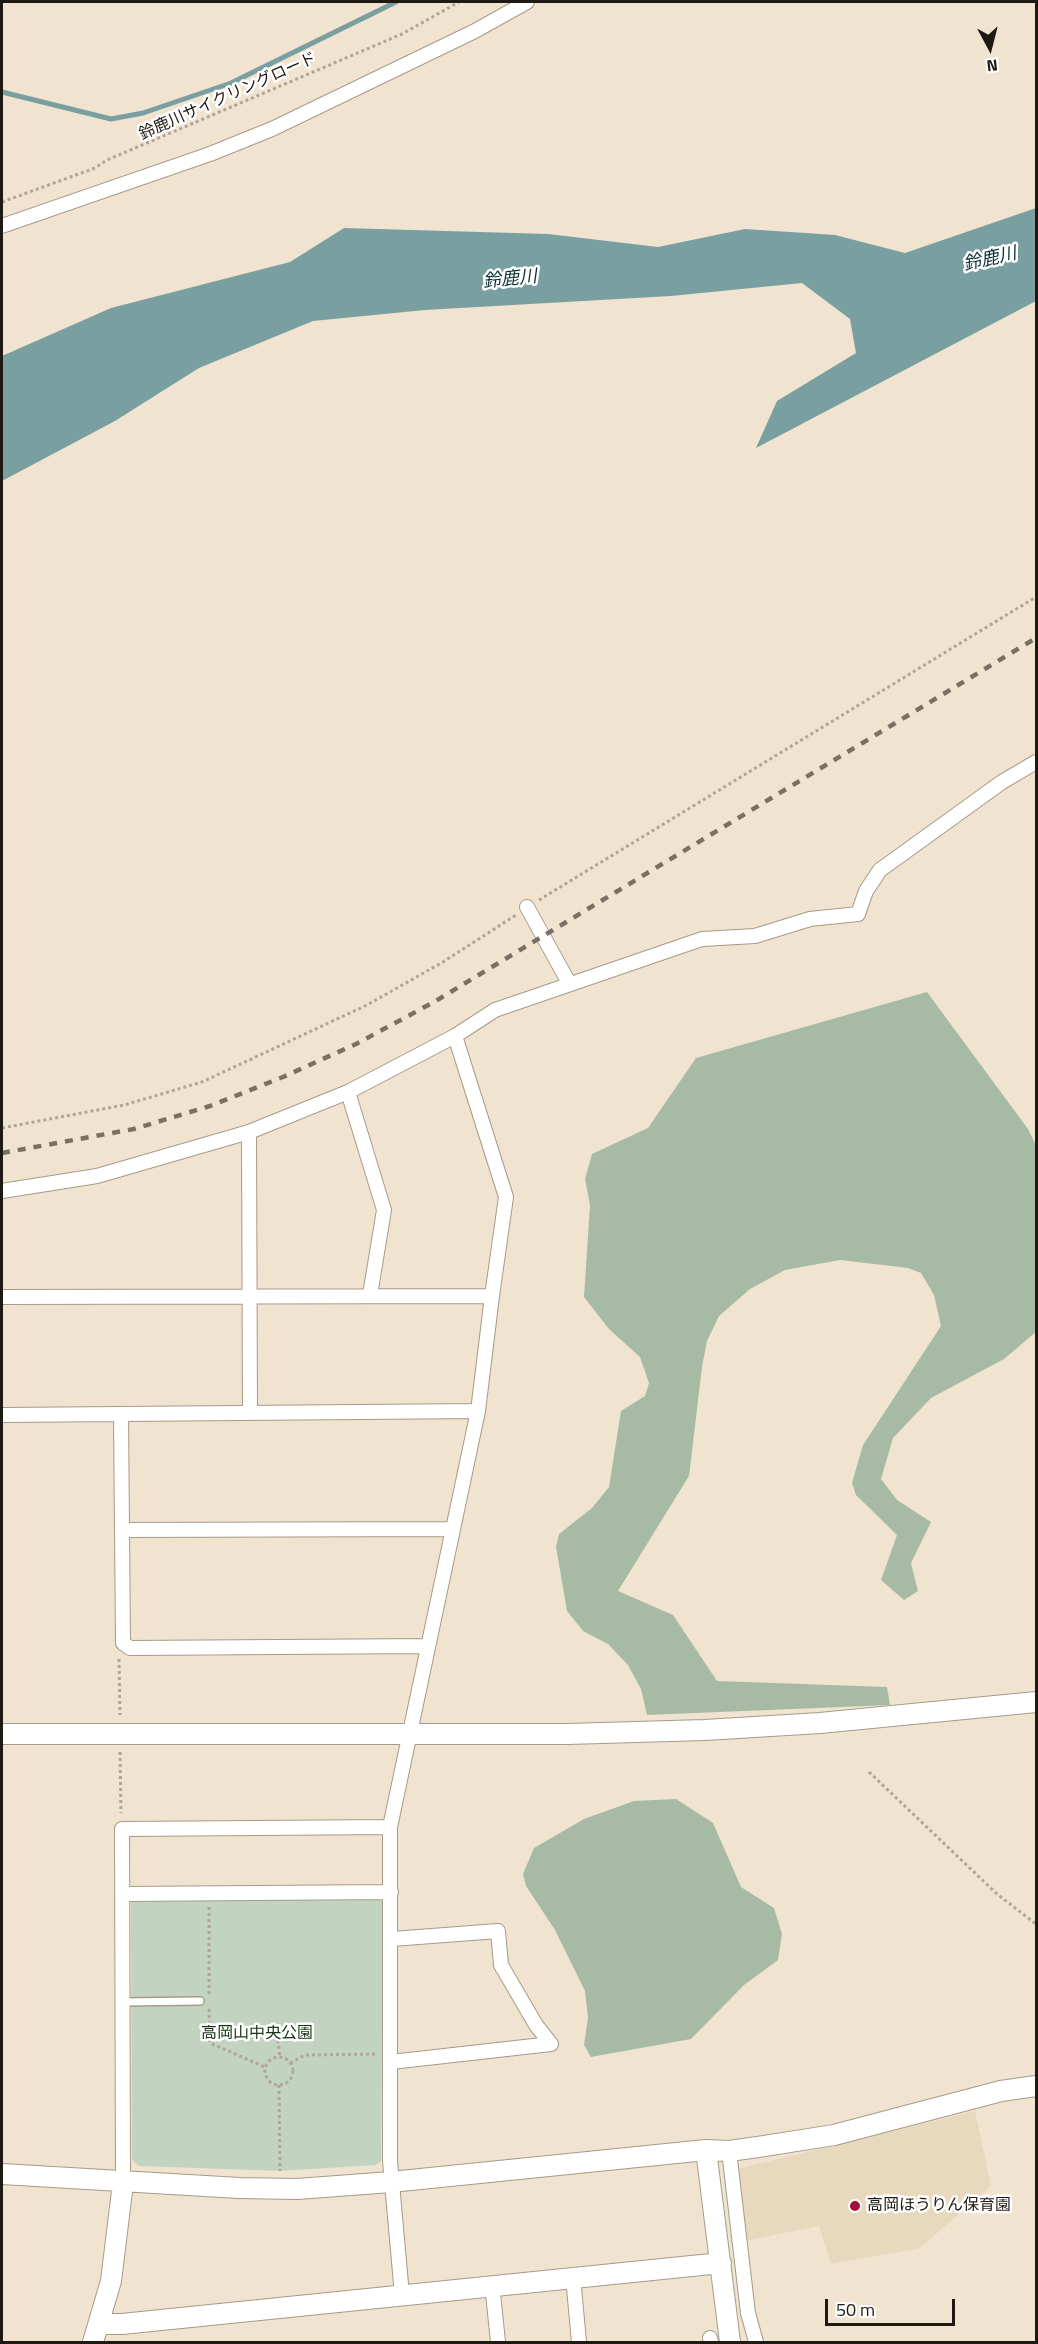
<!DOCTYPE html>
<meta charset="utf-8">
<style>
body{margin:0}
#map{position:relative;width:1038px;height:2344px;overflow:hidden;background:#f0e4d0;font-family:"Titillium Web",sans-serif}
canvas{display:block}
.frame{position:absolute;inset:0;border:3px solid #1e1912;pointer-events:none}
.north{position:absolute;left:960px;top:18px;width:60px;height:60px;-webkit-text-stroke:4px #fff;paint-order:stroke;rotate:173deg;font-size:16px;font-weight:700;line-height:24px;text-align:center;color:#1e1912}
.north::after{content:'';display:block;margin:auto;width:21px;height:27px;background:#1e1912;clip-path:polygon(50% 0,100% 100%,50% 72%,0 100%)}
.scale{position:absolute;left:825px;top:2299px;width:130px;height:27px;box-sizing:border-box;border:3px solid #1e1912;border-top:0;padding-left:8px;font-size:18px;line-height:21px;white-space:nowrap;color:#1e1912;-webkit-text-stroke:4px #fff;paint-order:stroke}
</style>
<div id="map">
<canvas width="1038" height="2344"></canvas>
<div class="frame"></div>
<div class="north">N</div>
<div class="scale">50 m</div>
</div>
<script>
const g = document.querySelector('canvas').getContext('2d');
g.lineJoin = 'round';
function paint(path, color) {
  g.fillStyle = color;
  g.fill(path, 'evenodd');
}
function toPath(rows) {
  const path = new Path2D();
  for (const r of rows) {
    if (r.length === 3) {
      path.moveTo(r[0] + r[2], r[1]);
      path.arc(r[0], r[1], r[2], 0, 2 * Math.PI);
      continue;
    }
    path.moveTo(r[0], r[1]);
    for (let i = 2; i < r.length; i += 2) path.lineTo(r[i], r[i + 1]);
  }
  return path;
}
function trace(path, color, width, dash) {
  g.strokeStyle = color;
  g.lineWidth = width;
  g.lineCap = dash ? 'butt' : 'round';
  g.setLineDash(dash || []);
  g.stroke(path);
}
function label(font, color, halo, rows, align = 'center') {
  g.font = font + ' "Titillium Web","Noto Sans JP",sans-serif';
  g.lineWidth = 5;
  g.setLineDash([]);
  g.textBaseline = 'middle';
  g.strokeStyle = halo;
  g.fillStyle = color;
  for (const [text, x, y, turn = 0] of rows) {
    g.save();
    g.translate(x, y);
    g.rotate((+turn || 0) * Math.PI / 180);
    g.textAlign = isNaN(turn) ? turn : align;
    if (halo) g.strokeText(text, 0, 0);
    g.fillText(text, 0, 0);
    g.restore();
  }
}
paint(toPath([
 [975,2111,991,2186,920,2248,831,2264,819,2226,745,2241,737,2169]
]), '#e8d8be');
paint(toPath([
 [383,1898,381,2161,376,2165,280,2171,139,2166,132,2160,131,1900]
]), '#c2d4bf');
paint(toPath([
 [927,992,1028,1129,1036,1145,1036,1332,1004,1359,931,1398,893,1438,881,1479,897,1500,931,1522,911,1563,918,1591,904,1600,881,1580,897,1535,856,1495,852,1483,863,1445,941,1326,934,1295,921,1273,908,1268,840,1260,785,1270,750,1289,719,1316,707,1341,702,1367,689,1476,618,1591,673,1615,717,1681,887,1687,890,1705,647,1715,641,1689,628,1665,608,1644,583,1631,567,1611,556,1547,559,1534,592,1508,609,1487,621,1411,645,1396,649,1383,640,1357,609,1329,584,1297,590,1205,585,1179,592,1154,648,1128,696,1058],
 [676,1799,713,1823,741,1887,774,1908,782,1934,778,1960,744,1985,691,2039,591,2057,584,2045,588,2018,585,1991,555,1930,526,1886,523,1874,534,1848,584,1819,634,1801]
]), '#a7bba4');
paint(toPath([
 [1036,208,1036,301,756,448,777,401,856,353,850,319,802,283,671,296,425,310,313,321,199,368,115,421,2,481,2,356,111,308,290,262,344,228,548,234,658,247,745,229,835,235,905,253]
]), '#7a9fa1');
trace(toPath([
 [2,92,111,119,143,113,231,83,396,2]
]), '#7a9fa1', 5);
const lane = toPath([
 [123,2002,200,2001]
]);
const street = toPath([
 [2,226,210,154,272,129,475,31,527,2],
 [527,907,569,983],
 [455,1036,495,1010,702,939,755,936,810,919,858,914,866,891,880,870,1002,782,1036,762],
 [348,1092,384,1210,370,1295],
 [249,1132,348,1092,455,1036,506,1197,492,1296],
 [2,1191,97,1176,249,1132,250,1413],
 [2,1297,492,1296,478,1411,390,1827,390,2161,402,2295],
 [121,1414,123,1643,130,1648,427,1646],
 [2,1415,478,1411],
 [122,1530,453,1529],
 [122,1894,391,1892],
 [391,2062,551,2044,536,2025,501,1965,498,1931,392,1939],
 [729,2151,748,2313,756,2342],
 [123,2183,122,1829,390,1827],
 [573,2277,579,2342],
 [492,2284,498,2342],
 [710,2338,711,2342]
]);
const secondary = toPath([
 [2,1734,567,1734,705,1730,820,1723,1036,1702],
 [706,2150,730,2342],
 [2,2174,239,2188,297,2189,391,2182,706,2150,729,2151,758,2147,834,2135,1001,2091,1036,2086],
 [100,2324,122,2324,721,2263],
 [93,2342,111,2281,123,2183]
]);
trace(lane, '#a69b88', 10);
trace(street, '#a69b88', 16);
trace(secondary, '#a69b88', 22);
trace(toPath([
 [2,202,95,168,107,160,402,34,459,2],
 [539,900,1036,597],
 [2,1128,124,1105,202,1082,367,1005,443,962,516,915],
 [119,1659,120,1715],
 [120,1752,121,1813],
 [869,1772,997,1894,1036,1924],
 [209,1907,209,1994],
 [209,2009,210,2043,265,2067],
 [278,2040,280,2058],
 [279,2071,14],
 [290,2063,305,2055,377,2054],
 [279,2085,280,2171]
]), '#b0a696', 3, [3, 3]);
trace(lane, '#fff', 7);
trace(street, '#fff', 14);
trace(secondary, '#fff', 20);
trace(toPath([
 [2,1153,134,1129,210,1106,283,1077,356,1044,434,1002,1036,638]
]), '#787063', 4.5, [8, 8]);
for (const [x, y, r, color] of [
 [855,2206,6,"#a60d3a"]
]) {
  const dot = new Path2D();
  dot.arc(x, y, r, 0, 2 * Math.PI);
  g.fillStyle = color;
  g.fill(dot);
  trace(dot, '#fff', 2);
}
label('16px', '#1e1912', '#fff', [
 ["鈴鹿川サイクリングロード",228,97,-24]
]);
label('16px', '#173613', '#fff', [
 ["高岡山中央公園",257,2034]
]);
label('16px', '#1e1912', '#fff', [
 ["高岡ほうりん保育園",867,2206]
], 'left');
label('italic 18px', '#0a3033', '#fff', [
 ["鈴鹿川",990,260,-13],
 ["鈴鹿川",510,280,-6]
]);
</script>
